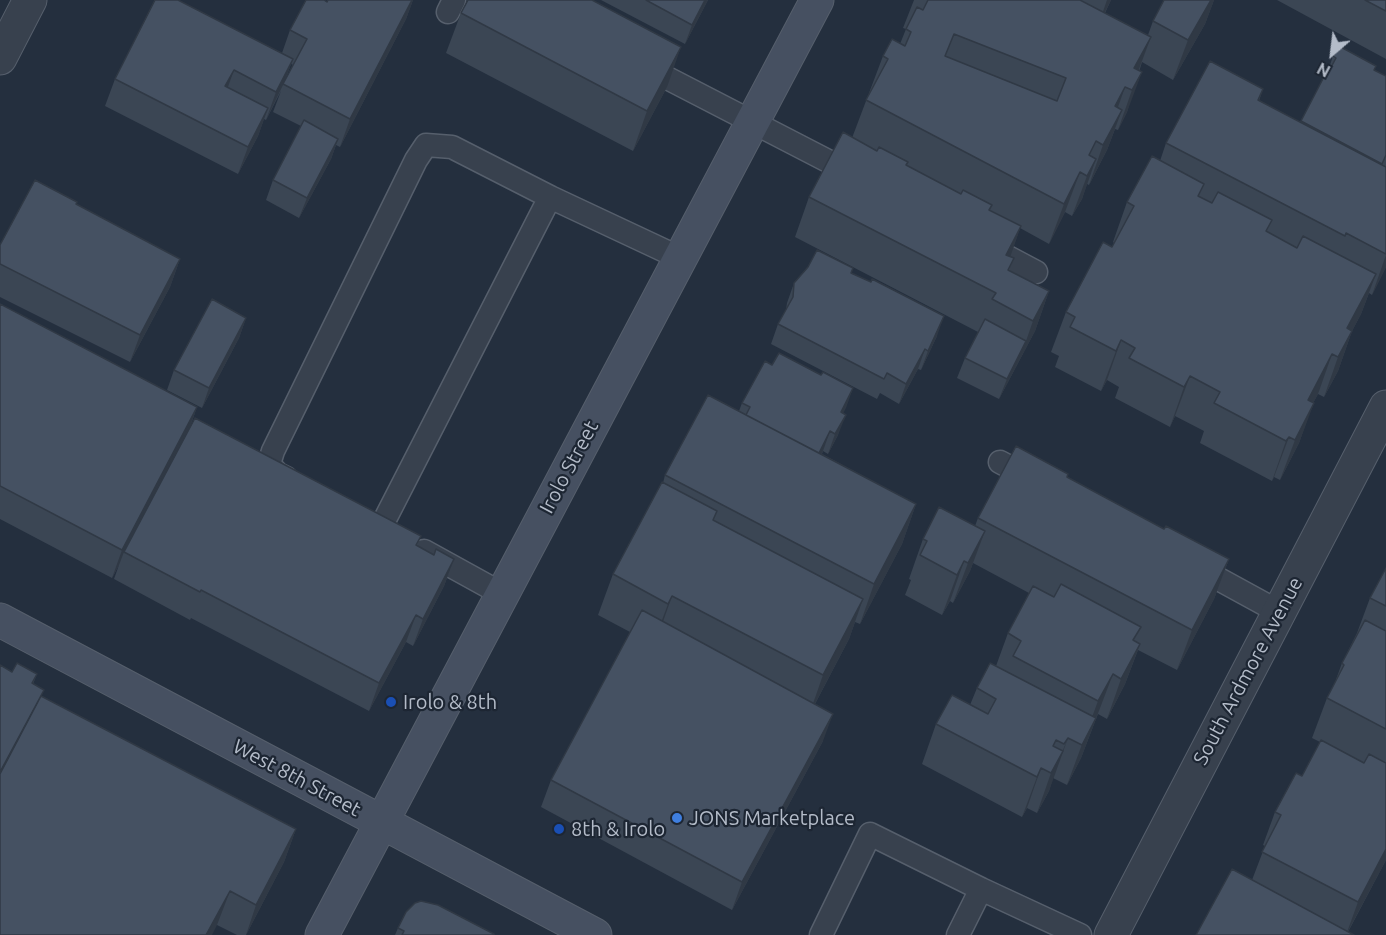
<!DOCTYPE html>
<style>
body{margin:0}
#map{position:relative;width:1386px;height:935px;overflow:hidden;background:#242f3e;font-family:Ubuntu,sans-serif}
canvas{display:block}
.north{position:absolute;left:1302px;top:24px;width:60px;height:60px;-webkit-text-stroke:4px #1d2633;paint-order:stroke;rotate:208deg;font-size:16px;font-weight:700;line-height:24px;text-align:center;color:#b4bcc9}
.north::after{content:'';display:block;margin:auto;width:21px;height:27px;background:#b4bcc9;clip-path:polygon(50% 0,100% 100%,50% 72%,0 100%)}
</style>
<div id="map">
<canvas width="1386" height="935"></canvas>
<div class="north">N</div>
</div>
<script>
const g = document.querySelector('canvas').getContext('2d');
g.lineJoin = 'round';
function toPath(rows) {
  const path = new Path2D();
  for (const r of rows) {
    path.moveTo(r[0], r[1]);
    for (let i = 2; i < r.length; i += 2) path.lineTo(r[i], r[i + 1]);
  }
  return path;
}
function trace(path, color, width, dash) {
  g.strokeStyle = color;
  g.lineWidth = width;
  g.lineCap = dash ? 'butt' : 'round';
  g.setLineDash(dash || []);
  g.stroke(path);
}
function paint(path, color) {
  g.fillStyle = color;
  g.fill(path, 'evenodd');
}
function label(font, color, halo, rows, align = 'center') {
  g.font = font + ' Ubuntu,sans-serif';
  g.lineWidth = 4.5;
  g.setLineDash([]);
  g.textBaseline = 'middle';
  g.strokeStyle = halo;
  g.fillStyle = color;
  for (const [text, x, y, turn = 0] of rows) {
    g.save();
    g.translate(x, y);
    g.rotate((+turn || 0) * Math.PI / 180);
    g.textAlign = isNaN(turn) ? turn : align;
    if (halo) g.strokeText(text, 0, 0);
    g.fillText(text, 0, 0);
    g.restore();
  }
}
const lane = toPath([
 [448,12,454,0],
 [642,65,855,175],
 [987,246,1036,272],
 [1000,462,1032,479],
 [286,478,278,474,269,464,273,451,416,160,426,145,452,147,550,197,680,258],
 [381,527,550,197],
 [424,551,502,594],
 [1193,565,1279,612],
 [821,935,870,834,981,889],
 [958,935,981,889,1080,935]
]);
const street = toPath([
 [0,58,30,0],
 [1111,935,1386,407]
]);
const secondary = toPath([
 [0,620,595,935],
 [322,935,817,0]
]);
trace(lane, '#565f6c', 25);
trace(street, '#565f6c', 35);
trace(secondary, '#565f6c', 35);
trace(lane, '#38414e', 22);
trace(street, '#38414e', 33);
trace(secondary, '#465061', 33);
paint(toPath([
 [328,0,413,0,406,19,340,147,336,145,331,159,299,218,266,200,273,180,301,126,273,112,281,91,266,120,264,119,258,136,238,174,105,106,115,79,282,53,290,30,327,2],
 [291,64,293,65,285,81],
 [601,0,708,0,685,44],
 [914,0,1111,0,1105,13,1148,35,1153,21,1164,0,1214,0,1205,24,1173,80,1142,62,1127,112,1118,130,1115,129,1107,150,1089,185,1087,184,1082,199,1072,216,1065,212,1049,244,1020,228,1010,256,1010,271,1049,291,1035,331,999,399,957,378,965,358,978,332,795,237,809,197,852,138,883,56,900,44,906,29,903,28],
 [1277,0,1386,0,1386,59],
 [461,13,667,87,633,151,446,53],
 [1333,56,1376,66,1374,70,1386,76,1386,267,1372,295,1369,293,1361,314,1352,331,1338,371,1324,397,1318,394,1313,403,1299,443,1280,480,1274,477,1272,481,1200,443,1204,431,1175,416,1170,427,1115,398,1119,387,1107,380,1101,391,1055,367,1059,356,1051,352,1066,312,1112,247,1114,243,1113,242,1127,202,1160,161,1166,143,1263,89,1259,101,1300,122,1327,71,1328,71],
 [76,204,180,259,170,287,130,362,0,297,0,245],
 [852,273,937,336,921,370,918,369,899,404,880,393,877,399,771,344,778,324,786,310,787,303,794,283],
 [0,304,197,407,188,433,421,536,417,546,434,555,454,559,444,586,413,646,406,642,369,711,191,618,190,620,114,579,119,565,112,578,0,519],
 [246,318,239,338,202,408,167,390,174,370],
 [772,365,821,375,853,388,843,413,838,435,828,454,823,451,822,454,916,504,902,544,860,624,855,622,849,639,815,704,823,741,732,910,541,807,551,780,630,632,598,615,613,574,663,483,665,475,739,411,742,403],
 [1068,474,1067,478,1164,529,1229,559,1214,599,1177,670,1138,650,1125,684,1107,719,1098,714,1096,719,1081,758,1067,785,1053,778,1049,791,1037,813,1027,808,1022,817,922,764,936,724,970,705,977,688,996,666,1008,633,1029,593,973,563,970,571,953,603,950,601,942,615,905,595,911,580,909,579,923,539,975,526,978,518],
 [1386,568,1386,860,1348,932,1252,880,1265,846,1263,845,1275,812,1302,776,1320,742,1312,738,1327,698,1334,685,1342,663,1357,633,1370,598],
 [12,672,37,674,33,684,41,696,296,829,284,862,246,935,237,935,217,925],
 [398,928,494,935,395,935]
]), '#3b4654');
paint(toPath([
 [412,0,413,0,406,19,340,147,350,119],
 [705,0,708,0,685,44,692,25],
 [1107,0,1111,0,1098,26],
 [1211,0,1214,0,1205,24,1173,80,1188,40],
 [1151,37,1136,77,1134,68],
 [681,47,667,87,633,151,647,111],
 [293,59,283,85,266,120,276,92],
 [234,70,224,98,225,86],
 [1142,72,1127,112,1118,130,1132,90],
 [1125,87,1111,127,1100,146,1115,106],
 [268,108,258,136,238,174,248,147],
 [1122,110,1107,150,1089,185,1103,145],
 [338,139,331,159,299,218,307,198],
 [1096,159,1082,199,1072,216,1087,176],
 [1080,172,1065,212,1049,244,1064,204],
 [1021,226,1007,266,1006,255],
 [1386,255,1386,267,1372,295],
 [180,259,170,287,130,362,140,335],
 [1376,274,1361,314,1352,331,1338,371,1324,397,1338,357,1347,328],
 [1049,291,1035,331,999,399,1007,379,1026,341,1033,321],
 [944,316,937,336,921,370,928,351],
 [246,318,239,338,202,408,209,388],
 [1121,340,1107,380,1101,391,1116,351],
 [925,349,918,369,899,404,906,384],
 [1332,354,1318,394,1293,440,1308,400],
 [1190,376,1175,416,1170,427,1184,387],
 [853,388,846,408,833,432,841,412],
 [1314,403,1299,443,1280,480,1295,440],
 [197,407,187,435,124,552,119,565,112,578,122,550],
 [846,415,838,435,828,454,835,434],
 [830,431,823,451,810,475,818,455],
 [1289,437,1274,477,1272,481,1286,441],
 [916,504,902,544,860,624,874,584],
 [985,531,970,571,953,603,968,563],
 [454,559,444,586,413,646,423,619],
 [1229,559,1214,599,1177,670,1192,630],
 [964,561,950,601,942,615,957,575],
 [672,596,658,636,653,644,668,604],
 [863,599,849,639,809,715,823,675],
 [416,615,406,642,369,711,379,683],
 [1140,644,1125,684,1107,719,1121,679],
 [1113,674,1081,758,1067,785,1098,701],
 [833,714,823,741,732,910,742,882],
 [1068,738,1049,791,1037,813,1051,773,1060,757],
 [1041,768,1027,808,1022,817,1037,777],
 [296,829,284,862,246,935,256,905],
 [1386,849,1386,860,1346,935,1358,902],
 [230,891,217,925,212,935,206,935]
]), '#303945');
const building = toPath([
 [155,0,178,0,293,59,276,92,234,70,225,86,268,108,248,147,115,79,155,0],
 [306,0,324,0,327,2,328,0,412,0,350,119,283,84,307,39,290,30,306,0],
 [468,0,592,0,681,47,647,111,461,13,468,0],
 [646,0,705,0,692,25,646,0],
 [928,0,1080,0,1151,37,1134,68,1142,72,1132,90,1125,87,1115,106,1122,110,1103,145,1096,141,1089,155,1096,159,1087,176,1080,172,1064,204,866,100,888,59,883,56,892,39,905,46,911,32,906,29,917,7,923,10,928,0],
 [954,34,1066,78,1057,101,945,56,954,34],
 [1164,0,1211,0,1188,40,1153,21,1164,0],
 [1365,0,1386,0,1386,11,1365,0],
 [1339,46,1376,66,1374,70,1386,76,1386,155,1382,164,1301,121,1327,71,1329,71,1336,58,1333,56,1339,46],
 [1210,61,1263,89,1258,100,1386,167,1386,254,1346,233,1345,236,1166,143,1210,61],
 [304,120,338,139,307,198,273,180,304,120],
 [843,132,877,151,879,147,908,162,906,165,961,194,963,190,992,205,989,210,1021,226,1006,255,1014,258,1008,270,1049,291,1033,321,992,299,996,293,809,197,843,132],
 [1152,156,1204,184,1198,196,1212,203,1218,192,1272,220,1266,231,1297,248,1303,236,1376,274,1347,328,1352,331,1338,357,1332,354,1308,400,1314,403,1295,440,1289,437,1286,441,1214,403,1220,392,1190,376,1184,387,1129,358,1135,348,1121,340,1116,351,1070,327,1075,317,1066,312,1103,242,1112,247,1134,206,1127,202,1152,156],
 [35,180,77,202,76,204,180,259,140,335,0,264,0,245,35,180],
 [817,250,853,268,851,273,871,282,872,279,944,316,928,351,925,349,906,384,887,373,884,379,778,324,793,297,794,283,808,267,817,250],
 [212,299,246,318,209,388,174,370,212,299],
 [0,304,197,407,122,550,0,486,0,304],
 [985,319,1026,341,1007,379,965,358,985,319],
 [779,353,821,375,823,372,853,388,841,412,846,415,835,434,830,431,819,453,746,415,750,407,742,403,765,361,772,365,779,353],
 [708,395,916,504,874,584,665,475,708,395],
 [195,418,421,536,416,545,434,555,436,549,454,559,423,619,416,615,379,683,201,590,200,592,124,552,195,418],
 [1016,446,1068,474,1067,477,1164,529,1166,526,1229,559,1192,630,978,518,1016,446],
 [662,482,717,511,713,520,863,599,823,675,672,596,668,604,613,574,662,482],
 [939,507,985,531,968,563,964,561,957,575,920,555,927,541,923,539,939,507],
 [1386,568,1386,606,1370,598,1386,568],
 [1061,584,1141,627,1133,640,1140,644,1121,679,1113,674,1098,701,1013,656,1021,641,1008,633,1033,586,1054,597,1061,584],
 [642,610,833,714,742,882,551,780,642,610],
 [1365,620,1386,631,1386,729,1327,698,1344,665,1342,663,1365,620],
 [17,663,37,674,32,683,44,690,0,772,0,665,12,672,17,663],
 [990,663,1096,718,1082,745,1068,738,1064,744,1056,740,1053,746,1063,751,1051,773,1041,768,1037,777,936,724,952,695,988,714,996,699,977,688,990,663],
 [41,696,296,829,256,905,230,891,206,935,0,935,0,774,41,696],
 [1321,740,1364,763,1369,754,1386,763,1386,849,1358,902,1262,852,1281,815,1275,812,1296,773,1302,776,1321,740],
 [1232,869,1354,935,1196,935,1232,869],
 [421,901,438,905,494,934,494,935,402,935,404,931,398,928,406,912,415,903,421,901]
]);
paint(building, '#455162');
trace(building, '#303945', 1.5);
for (const [x, y, r, color] of [
 [391,702,6,"#1a4fb4"],
 [677,818,6,"#3f7fe0"],
 [559,829,6,"#1a4fb4"]
]) {
  const dot = new Path2D();
  dot.arc(x, y, r, 0, 2 * Math.PI);
  g.fillStyle = color;
  g.fill(dot);
  trace(dot, '#1d2633', 2);
}
label('20px', '#b4bcc9', '#1d2633', [
 ["Irolo Street",569,467,-62],
 ["South Ardmore Avenue",1248,671,-62],
 ["West 8th Street",297,778,28]
]);
label('20px', '#b4bcc9', '#1d2633', [
 ["Irolo & 8th",403,702],
 ["JONS Marketplace",689,818],
 ["8th & Irolo",571,829]
], 'left');
</script>
